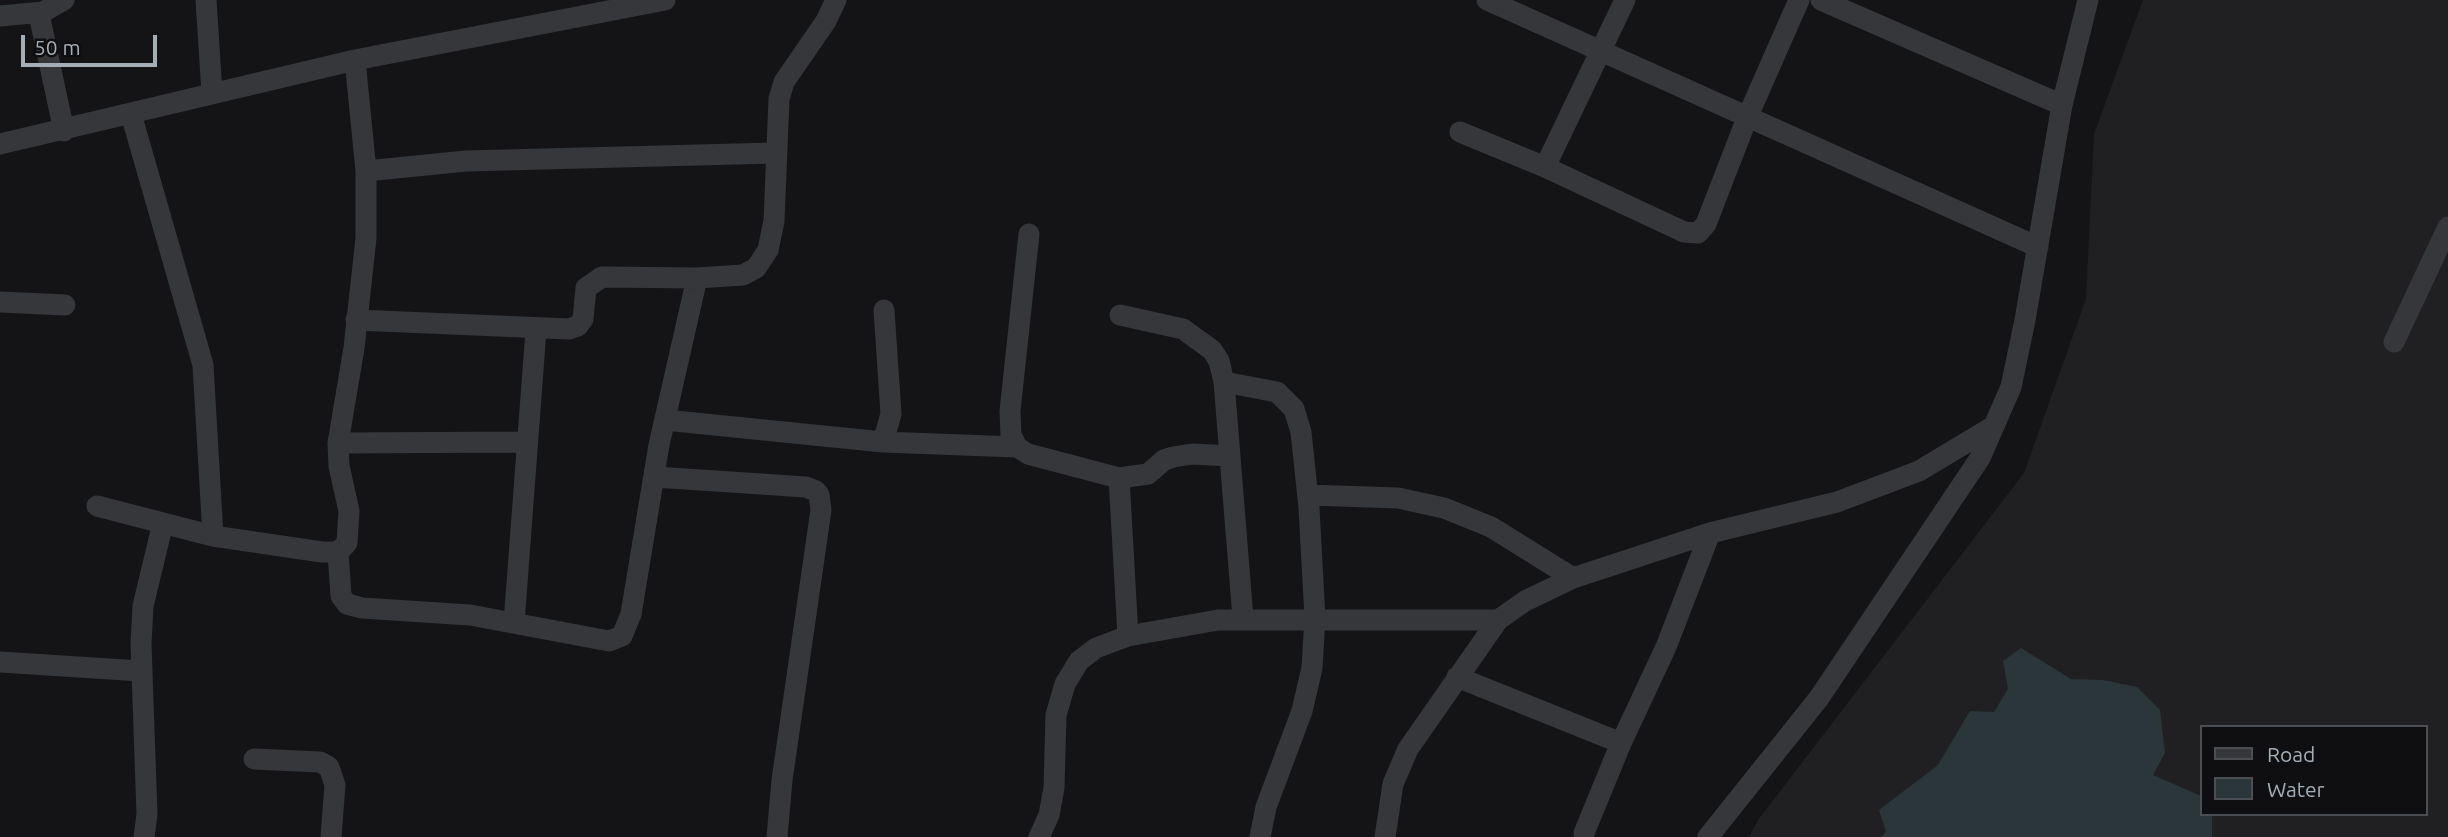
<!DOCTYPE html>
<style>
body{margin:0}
#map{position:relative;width:2448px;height:837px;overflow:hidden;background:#141416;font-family:Ubuntu,sans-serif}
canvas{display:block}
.legend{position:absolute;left:2200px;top:725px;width:228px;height:91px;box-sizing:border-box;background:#0f0f11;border:2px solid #4b4f53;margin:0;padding:9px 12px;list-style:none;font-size:21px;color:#a5aeb7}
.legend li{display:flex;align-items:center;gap:14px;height:35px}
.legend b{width:35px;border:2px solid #4b4f53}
.scale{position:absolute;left:21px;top:35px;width:136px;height:32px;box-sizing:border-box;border:4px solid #a5aeb7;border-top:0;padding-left:9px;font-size:21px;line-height:24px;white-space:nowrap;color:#a5aeb7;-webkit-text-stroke:5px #0f0f11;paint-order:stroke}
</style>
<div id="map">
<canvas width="2448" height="837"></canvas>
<ul class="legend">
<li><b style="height:9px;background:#35373b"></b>Road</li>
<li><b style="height:19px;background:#2a363a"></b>Water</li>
</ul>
<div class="scale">50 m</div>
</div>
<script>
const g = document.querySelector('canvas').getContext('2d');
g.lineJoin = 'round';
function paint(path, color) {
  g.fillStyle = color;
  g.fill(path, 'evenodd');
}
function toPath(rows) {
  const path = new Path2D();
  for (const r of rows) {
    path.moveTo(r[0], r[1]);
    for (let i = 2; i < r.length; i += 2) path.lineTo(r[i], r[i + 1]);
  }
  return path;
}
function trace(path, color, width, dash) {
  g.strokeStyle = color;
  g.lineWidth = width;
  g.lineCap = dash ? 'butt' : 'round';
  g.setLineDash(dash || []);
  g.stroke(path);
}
paint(toPath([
 [2143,0,2448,0,2448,837,1749,837,1758,820,2024,473,2086,299,2094,134],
 [2201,727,2425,727,2425,814,2201,814]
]), '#202023');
paint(toPath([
 [2021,648,2071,679,2103,680,2137,687,2160,710,2165,753,2153,775,2201,796,2201,814,2212,814,2212,837,1881,837,1886,832,1879,810,1938,765,1970,711,1994,712,2008,689,2003,661]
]), '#2a363a');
trace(toPath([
 [64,0,43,12,40,19,64,131],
 [206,0,212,93],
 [1487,0,2038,247],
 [1821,0,2062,105],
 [0,16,43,12],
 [131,114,203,365,213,536],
 [1460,132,1545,167,1684,232,1698,233,1706,224,1747,118,1799,0],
 [0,144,355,60,665,0],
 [1545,167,1625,0],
 [366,171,466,161,775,153],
 [1029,234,1010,411,1011,435,1017,447,1028,454,1119,478,1148,474,1164,460,1173,457,1192,454,1230,456],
 [0,302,65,305],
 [1120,315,1183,329,1212,350,1219,361,1224,382,1243,618],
 [356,320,569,329,578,326,583,319,586,288,602,277,697,278,743,275,756,268,768,250,774,221,779,99,784,82,826,21,836,0],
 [2394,342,2448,227],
 [1224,382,1277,392,1294,409,1301,432,1309,508,1315,618,1312,668,1302,711,1266,807,1260,837],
 [665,420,883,442,1017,447],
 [883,442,891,414,884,310],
 [338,443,526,442],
 [655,477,806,487,816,491,819,495,821,510,782,780,777,837],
 [1119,478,1128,636],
 [1308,495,1398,498,1444,508,1491,527,1573,578],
 [97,506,213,536,322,552,338,552,347,543,349,511,339,466,338,443,354,348,366,238,366,171,355,60],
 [338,552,341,596,347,604,362,608,470,615,609,641,622,636,631,614,659,445,697,278],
 [514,623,536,330],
 [0,662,141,671],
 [1457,677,1621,743],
 [254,759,320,762,329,767,335,785,331,837],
 [1584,833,1621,743,1666,647,1710,533],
 [144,837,147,814,141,644,143,606,163,523],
 [1039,837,1049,815,1054,788,1056,715,1065,684,1079,661,1096,648,1128,636,1218,620,1498,620],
 [1385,837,1393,784,1408,749,1498,620,1525,601,1573,578,1710,533,1837,502,1919,471,1994,426],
 [1708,837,1819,698,1980,458,2011,387,2025,320,2062,105,2088,0]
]), '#35373b', 21);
</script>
